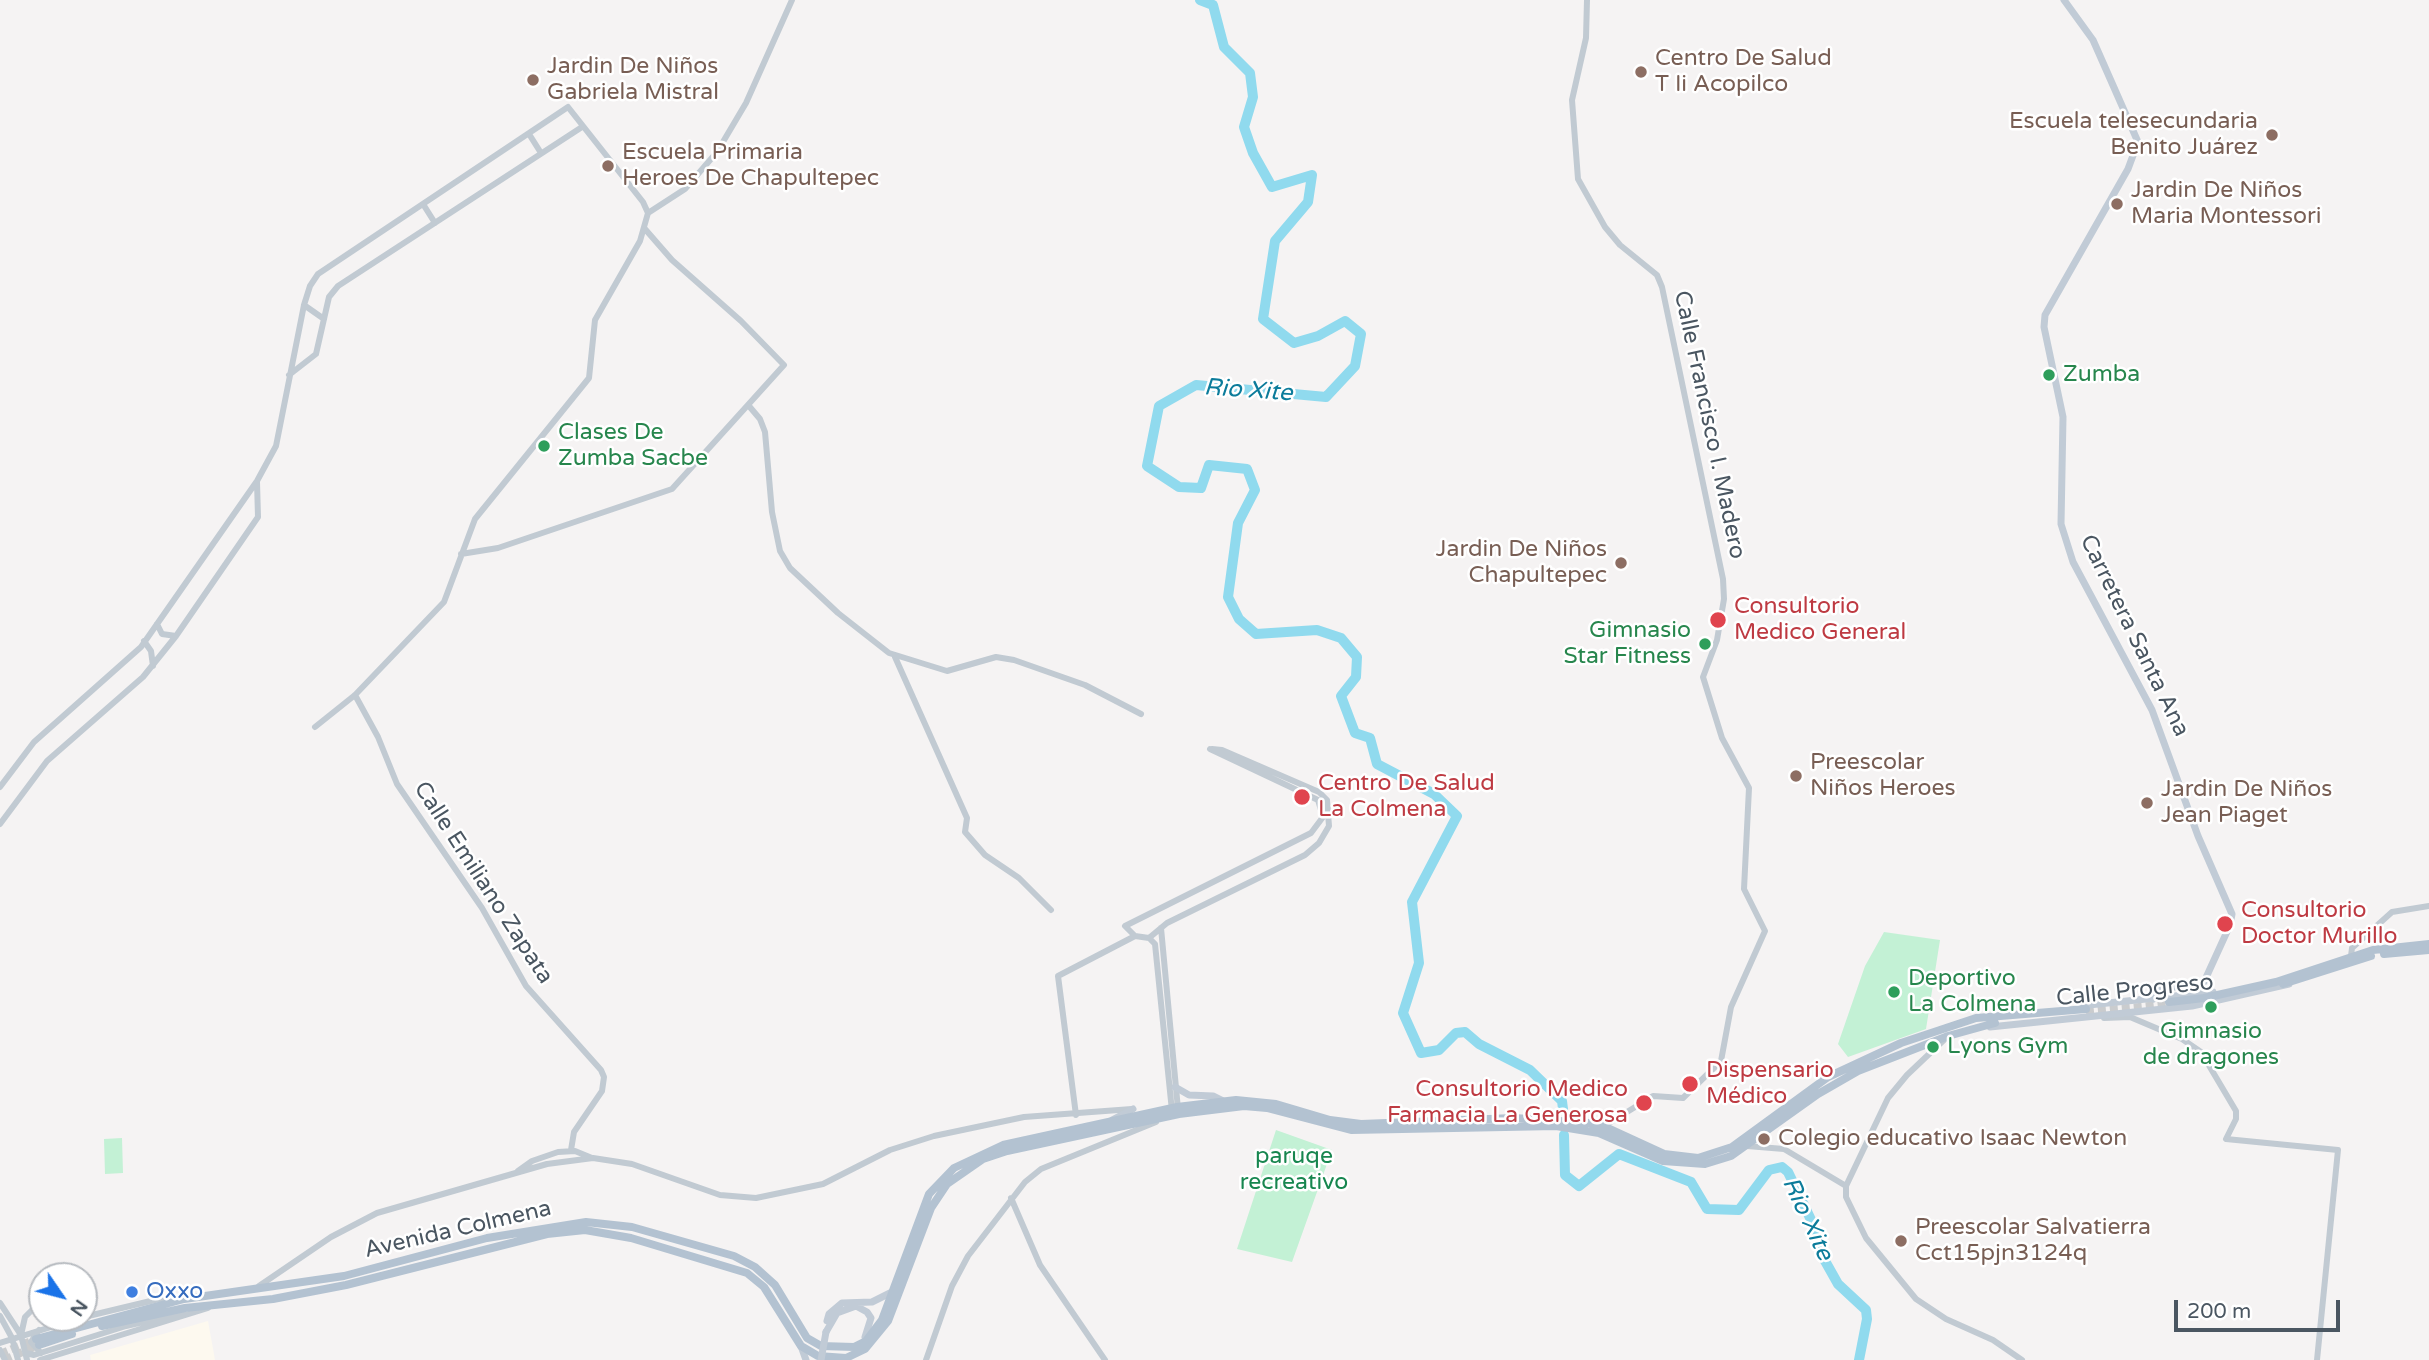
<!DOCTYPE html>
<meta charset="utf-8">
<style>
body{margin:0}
#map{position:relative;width:2429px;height:1360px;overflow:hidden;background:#f5f3f3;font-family:"Varela Round",sans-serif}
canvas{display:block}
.north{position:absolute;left:28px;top:1262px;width:70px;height:70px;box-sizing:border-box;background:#fff;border:2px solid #b7bbc0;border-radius:50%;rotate:125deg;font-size:19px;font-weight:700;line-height:28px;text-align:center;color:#4a5661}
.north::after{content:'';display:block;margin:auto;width:24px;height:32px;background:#1a73e8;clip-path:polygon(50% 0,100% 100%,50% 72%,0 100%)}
.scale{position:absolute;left:2174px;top:1300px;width:166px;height:32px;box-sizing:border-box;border:4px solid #4a5661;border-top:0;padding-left:9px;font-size:21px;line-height:24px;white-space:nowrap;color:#4a5661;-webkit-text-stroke:5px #fff;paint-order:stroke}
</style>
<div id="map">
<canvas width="2429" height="1360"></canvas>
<div class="north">N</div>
<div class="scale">200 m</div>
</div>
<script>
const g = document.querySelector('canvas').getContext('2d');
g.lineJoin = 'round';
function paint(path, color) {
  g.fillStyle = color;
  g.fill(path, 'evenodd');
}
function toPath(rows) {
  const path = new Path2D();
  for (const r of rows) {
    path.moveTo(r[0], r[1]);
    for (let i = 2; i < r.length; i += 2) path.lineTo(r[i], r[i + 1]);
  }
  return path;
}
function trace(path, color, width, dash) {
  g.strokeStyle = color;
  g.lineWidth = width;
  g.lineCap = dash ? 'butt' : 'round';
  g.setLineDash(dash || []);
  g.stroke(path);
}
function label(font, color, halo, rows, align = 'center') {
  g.font = font + ' "Varela Round",sans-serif';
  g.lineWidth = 5;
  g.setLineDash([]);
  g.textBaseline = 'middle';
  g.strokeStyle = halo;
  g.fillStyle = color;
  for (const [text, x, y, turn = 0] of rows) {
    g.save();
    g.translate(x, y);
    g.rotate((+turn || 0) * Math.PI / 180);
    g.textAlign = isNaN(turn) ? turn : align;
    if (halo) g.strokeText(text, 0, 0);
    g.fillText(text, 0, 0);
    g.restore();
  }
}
paint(toPath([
 [208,1321,215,1360,91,1360,90,1355]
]), '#fdf9ef');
paint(toPath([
 [1884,932,1940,940,1926,1029,1848,1057,1838,1044,1865,966],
 [1276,1130,1332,1150,1292,1262,1237,1249],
 [122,1138,123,1173,105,1174,104,1139]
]), '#c3f1d5');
trace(toPath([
 [1200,0,1213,5,1224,47,1250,73,1253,97,1244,127,1253,153,1272,187,1312,175,1308,202,1275,241,1263,319,1294,343,1318,336,1345,321,1361,334,1355,366,1326,397,1196,385,1159,406,1147,466,1179,487,1201,488,1209,465,1247,469,1255,490,1238,523,1228,597,1239,619,1256,634,1317,630,1341,638,1357,657,1356,677,1341,696,1355,733,1370,738,1377,764,1434,794,1457,816,1412,902,1419,963,1403,1013,1421,1053,1439,1050,1456,1033,1465,1032,1479,1044,1530,1070,1562,1101,1563,1109],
 [1564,1135,1565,1175,1579,1186,1619,1154,1691,1182,1707,1209,1739,1210,1769,1170,1782,1167,1788,1172,1813,1224,1820,1252,1838,1284,1866,1310,1867,1319,1859,1360]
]), '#90daee', 10);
trace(toPath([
 [2086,1012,2170,1004],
 [0,1354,36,1339],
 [4,1360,39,1345]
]), '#caccce', 8, [8, 4]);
trace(toPath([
 [1587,0,1586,38,1572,100,1578,179,1605,227,1620,245,1657,275,1662,287,1723,579,1724,599,1717,640,1703,677,1722,738,1749,788,1744,889,1765,931,1731,1007,1721,1061,1683,1098,1653,1096,1601,1128],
 [529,134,541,153],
 [423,204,435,223],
 [648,213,685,189,717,152,746,103,792,0],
 [304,305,324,319],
 [289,375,316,354,329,297,338,286,582,127],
 [749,406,760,419,765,432,772,512,780,551,790,568,838,613,889,653,947,671,996,657,1014,660,1085,685,1141,714],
 [461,554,498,548,672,489,784,365,741,321,672,260,645,229],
 [157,624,162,634,176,636],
 [144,641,151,651,153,666],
 [895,657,967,818,965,832,985,855,1019,878,1051,910],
 [355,695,378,737,397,784,482,908,526,986,601,1070,604,1077,602,1091,574,1132,571,1150],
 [315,727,355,695,444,602,475,519,589,378,595,320,640,241,648,213],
 [0,787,34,742,141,647,257,481,276,446,304,305,310,286,318,274,568,107,643,202,648,213],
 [0,824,47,761,143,677,176,636,258,517,257,482],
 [1161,928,1178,1109],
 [1135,936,1125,926,1311,833,1323,817,1318,800,1210,749],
 [1149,938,1167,923,1305,855,1319,843,1329,826,1327,800,1319,792,1222,750,1212,749],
 [1149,938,1155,944,1172,1111],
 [2351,956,2352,948,2392,912,2429,906],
 [2104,1018,2130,1017,2182,1039,2201,1052,2236,1111,2236,1119,2226,1139,2338,1150,2317,1360],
 [1946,1038,1907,1075,1888,1098,1846,1186,1846,1197,1866,1238,1916,1299,1946,1319,1993,1340,2022,1360],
 [1076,1115,1058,976,1135,936,1149,938],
 [1747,1146,1784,1149,1846,1186],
 [518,1171,532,1161,558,1152,575,1151,592,1158],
 [1011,1198,1040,1265,1105,1360],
 [259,1286,331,1237,377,1213,547,1164,593,1158,632,1164,720,1195,756,1198,823,1184,890,1150,934,1136,1024,1117,1132,1109],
 [0,1303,21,1335,27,1360],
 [0,1316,12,1338,18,1360],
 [84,1317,159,1299,169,1302],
 [39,1330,31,1342,41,1353],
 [21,1335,25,1317,33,1309],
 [0,1343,80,1318],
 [0,1350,5,1360],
 [26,1353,34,1355,126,1326,182,1313],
 [40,1360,208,1308],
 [926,1360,952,1286,968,1256,1025,1182,1041,1169,1156,1122]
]), '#c1cad2', 6);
trace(toPath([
 [2064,0,2093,40,2138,142,2128,169,2045,315,2044,327,2063,417,2061,524,2073,562,2152,710,2198,836,2232,914,2230,925,2204,982,2157,990,2153,999],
 [2079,1006,2213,992],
 [1990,1027,2192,1006,2289,984],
 [1175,1087,1189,1095,1213,1096,1223,1101],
 [1112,1120,1133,1109],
 [827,1321,829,1314,842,1303,872,1302,892,1292],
 [826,1332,837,1313,856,1306,867,1312,871,1318,865,1337],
 [801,1346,806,1360]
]), '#c1cbd6', 7);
trace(toPath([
 [2384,954,2429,950],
 [2283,984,2371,956],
 [2169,1002,2204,998,2276,982,2373,950,2429,944],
 [102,1326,185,1308,273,1299,346,1285,547,1234,585,1230,631,1238,747,1273,764,1287,801,1346,818,1356,846,1358,865,1349,888,1321,931,1208,947,1184,983,1159,1007,1151,1179,1114,1244,1106,1267,1108,1351,1130,1556,1126,1599,1133,1663,1161,1705,1164,1731,1156,1818,1094,1858,1071,1948,1036,1995,1023],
 [36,1339,184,1299,344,1276,487,1238,586,1222,632,1227,734,1256,755,1267,775,1285,807,1338,821,1346,854,1347,866,1341,882,1320,929,1194,954,1168,1003,1145,1177,1107,1236,1100,1276,1104,1330,1120,1361,1124,1514,1118,1589,1123,1603,1126,1664,1154,1698,1158,1732,1147,1828,1077,1901,1043,1976,1018,2086,1009],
 [39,1345,72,1334]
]), '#b3c2d1', 8);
trace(toPath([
 [821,1360,826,1332]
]), '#c1cbd6', 7);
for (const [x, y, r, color] of [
 [1641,72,7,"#8d6e63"],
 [533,80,7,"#8d6e63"],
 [2272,135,7,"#8d6e63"],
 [608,166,7,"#8d6e63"],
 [2117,204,7,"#8d6e63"],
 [2049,375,7,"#2e9e5b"],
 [544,446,7,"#2e9e5b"],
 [1621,563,7,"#8d6e63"],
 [1718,620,9,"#e0444e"],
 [1705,644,7,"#2e9e5b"],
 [1796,776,7,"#8d6e63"],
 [1302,797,9,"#e0444e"],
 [2147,803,7,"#8d6e63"],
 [2225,924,9,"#e0444e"],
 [1894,992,7,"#2e9e5b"],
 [2211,1007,7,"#2e9e5b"],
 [1933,1047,7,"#2e9e5b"],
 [1690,1084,9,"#e0444e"],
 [1644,1103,9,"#e0444e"],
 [1764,1139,7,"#8d6e63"],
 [1901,1241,7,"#8d6e63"],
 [132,1292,7,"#3f7fe0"]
]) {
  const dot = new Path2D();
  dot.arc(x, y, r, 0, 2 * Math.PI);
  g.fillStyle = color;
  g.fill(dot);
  trace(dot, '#fff', 2.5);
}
label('23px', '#785e54', '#fff', [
 ["Centro De Salud",1655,59],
 ["T Ii Acopilco",1655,85],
 ["Jardin De Niños",547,67],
 ["Gabriela Mistral",547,93],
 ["Escuela telesecundaria",2258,122,"right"],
 ["Benito Juárez",2258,148,"right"],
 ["Escuela Primaria",622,153],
 ["Heroes De Chapultepec",622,179],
 ["Jardin De Niños",2131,191],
 ["Maria Montessori",2131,217],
 ["Jardin De Niños",1607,550,"right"],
 ["Chapultepec",1607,576,"right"],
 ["Preescolar",1810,763],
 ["Niños Heroes",1810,789],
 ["Jardin De Niños",2161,790],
 ["Jean Piaget",2161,816],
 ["Colegio educativo Isaac Newton",1778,1139],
 ["Preescolar Salvatierra",1915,1228],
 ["Cct15pjn3124q",1915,1254]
], 'left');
label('23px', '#27864d', '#fff', [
 ["Zumba",2063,375],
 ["Clases De",558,433],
 ["Zumba Sacbe",558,459],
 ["Gimnasio",1691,631,"right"],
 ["Star Fitness",1691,657,"right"],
 ["Deportivo",1908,979],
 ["La Colmena",1908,1005],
 ["Gimnasio",2211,1032,"center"],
 ["de dragones",2211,1058,"center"],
 ["Lyons Gym",1947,1047]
], 'left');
label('23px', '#4a5661', '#fff', [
 ["Calle Francisco I. Madero",1709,425,78],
 ["Carretera Santa Ana",2134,636,64],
 ["Calle Emiliano Zapata",483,883,57],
 ["Calle Progreso",2135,991,-6],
 ["Avenida Colmena",458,1230,-13]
]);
label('23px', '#be3a42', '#fff', [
 ["Consultorio",1734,607],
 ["Medico General",1734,633],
 ["Centro De Salud",1318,784],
 ["La Colmena",1318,810],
 ["Consultorio",2241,911],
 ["Doctor Murillo",2241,937],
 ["Dispensario",1706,1071],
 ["Médico",1706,1097],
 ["Consultorio Medico",1628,1090,"right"],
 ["Farmacia La Generosa",1628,1116,"right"]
], 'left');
label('23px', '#17864f', '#fff', [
 ["paruqe",1294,1157],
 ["recreativo",1294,1183]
]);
label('23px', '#366cbe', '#fff', [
 ["Oxxo",146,1292]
], 'left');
label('italic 24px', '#0c7c9b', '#fff', [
 ["Rio Xite",1248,391,4],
 ["Rio Xite",1807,1219,65]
]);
</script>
